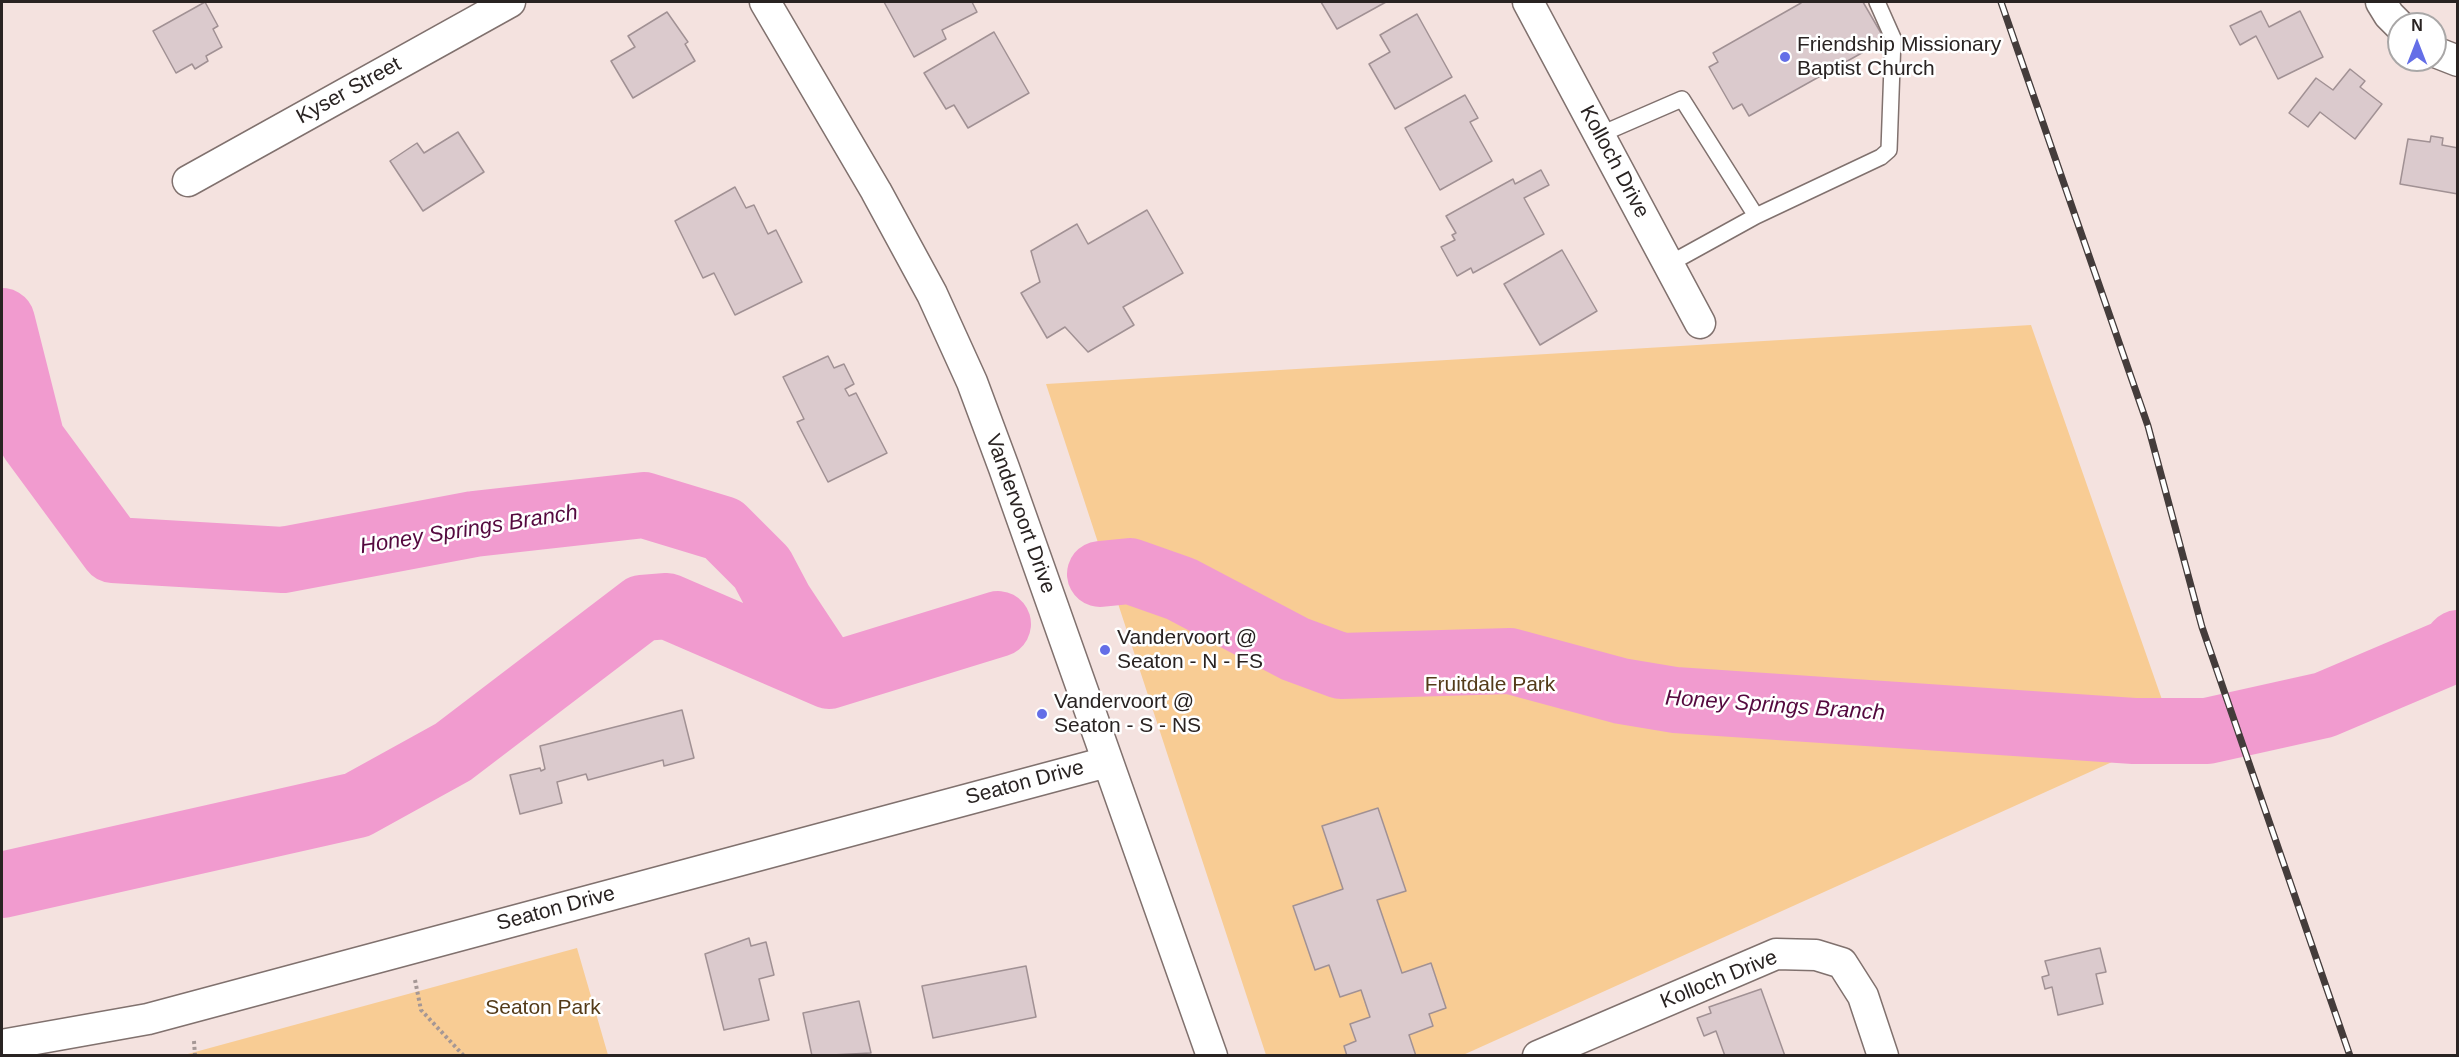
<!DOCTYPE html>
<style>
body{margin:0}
#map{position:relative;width:2459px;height:1057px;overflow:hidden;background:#f4e2df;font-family:Arial,sans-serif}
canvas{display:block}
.frame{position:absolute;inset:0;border:3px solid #292322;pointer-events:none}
.north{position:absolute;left:2387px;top:12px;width:60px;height:60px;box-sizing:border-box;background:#fff;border:2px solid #a9a7a7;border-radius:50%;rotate:0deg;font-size:16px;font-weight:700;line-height:24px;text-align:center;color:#292322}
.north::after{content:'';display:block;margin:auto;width:21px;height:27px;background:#646ee7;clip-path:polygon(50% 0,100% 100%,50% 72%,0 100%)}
</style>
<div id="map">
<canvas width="2459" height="1057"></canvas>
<div class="frame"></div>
<div class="north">N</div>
</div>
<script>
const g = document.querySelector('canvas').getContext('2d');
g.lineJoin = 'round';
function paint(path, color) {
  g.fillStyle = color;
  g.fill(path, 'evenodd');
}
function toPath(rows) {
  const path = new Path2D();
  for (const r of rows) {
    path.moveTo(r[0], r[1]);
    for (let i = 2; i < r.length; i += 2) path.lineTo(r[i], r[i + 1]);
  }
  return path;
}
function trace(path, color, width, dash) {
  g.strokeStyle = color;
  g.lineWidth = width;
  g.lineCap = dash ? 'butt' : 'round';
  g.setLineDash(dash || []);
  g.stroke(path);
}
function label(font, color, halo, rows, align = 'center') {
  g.font = font + ' Arial,sans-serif';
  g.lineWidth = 5;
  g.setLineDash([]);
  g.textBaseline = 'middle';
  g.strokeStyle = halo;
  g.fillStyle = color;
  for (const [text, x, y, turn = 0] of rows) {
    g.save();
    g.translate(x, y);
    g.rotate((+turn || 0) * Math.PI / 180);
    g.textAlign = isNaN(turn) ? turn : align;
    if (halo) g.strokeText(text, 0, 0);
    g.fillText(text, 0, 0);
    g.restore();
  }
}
paint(toPath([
 [2031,325,2174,734,1463,1055,1266,1055,1046,384],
 [577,948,608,1055,184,1055]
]), '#f8cc94');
trace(toPath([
 [2,321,32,440,113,550,283,560,474,524,644,505,723,529,762,568,780,602,829,676,998,624],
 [1100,574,1130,571,1181,589,1295,649,1341,666,1510,661,1621,691,1675,700,2134,731,2207,731,2324,705,2451,651,2458,643],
 [2,885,357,805,453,752,642,608,667,606,829,676]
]), '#f19bcf', 66);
const building = toPath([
 [205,2,218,26,213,29,222,47,206,56,208,61,195,69,192,64,176,73,153,31,205,2],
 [884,2,972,2,977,12,942,30,946,39,914,57,884,2],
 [1321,2,1386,2,1337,29,1321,2],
 [1800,2,1863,2,1885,40,1749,116,1742,104,1733,109,1709,67,1718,62,1713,53,1801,3,1800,2],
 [2261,11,2269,27,2300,11,2323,57,2278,79,2256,36,2240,45,2230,26,2261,11],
 [667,12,688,42,685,44,695,61,633,98,611,61,635,47,628,36,667,12],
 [1417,14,1452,77,1395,109,1369,64,1390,52,1380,35,1417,14],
 [994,32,1029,93,968,128,954,105,946,109,924,73,994,32],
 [2350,69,2365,81,2360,87,2382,104,2355,139,2320,112,2308,127,2289,113,2316,78,2333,90,2350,69],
 [1465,95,1478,118,1470,122,1492,161,1440,190,1405,128,1465,95],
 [458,132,484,172,423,211,390,161,417,143,424,153,458,132],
 [2431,136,2443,138,2442,145,2458,148,2458,194,2400,184,2408,139,2430,142,2431,136],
 [1541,170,1549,185,1524,198,1544,234,1473,273,1471,268,1457,276,1441,247,1455,240,1452,235,1456,233,1446,216,1513,179,1515,184,1541,170],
 [735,187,746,208,754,205,768,234,776,230,802,282,735,315,714,273,703,278,675,221,735,187],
 [1147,210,1183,273,1123,307,1134,325,1088,352,1065,327,1047,338,1021,293,1040,282,1031,251,1077,224,1088,244,1147,210],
 [1562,250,1597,311,1540,345,1504,284,1562,250],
 [828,356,834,368,844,364,854,384,845,389,849,396,856,393,887,453,828,482,797,422,804,419,783,377,828,356],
 [682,710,694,758,664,766,663,760,588,780,586,774,557,782,562,803,520,814,510,775,540,768,541,771,545,769,540,746,682,710],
 [1378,808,1406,891,1377,900,1402,973,1431,963,1446,1008,1429,1014,1433,1026,1409,1035,1416,1056,1347,1056,1344,1046,1356,1041,1350,1024,1370,1017,1361,990,1340,997,1329,965,1315,970,1293,906,1343,889,1322,826,1378,808],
 [749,938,751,946,766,942,774,975,759,979,769,1020,724,1030,705,954,749,938],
 [2100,948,2106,972,2096,974,2103,1004,2058,1015,2052,987,2045,989,2042,977,2049,975,2045,961,2100,948],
 [1026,966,1036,1017,933,1038,922,986,1026,966],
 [1761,989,1785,1056,1725,1056,1716,1031,1704,1036,1697,1018,1711,1013,1709,1007,1761,989],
 [859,1001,871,1053,812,1056,803,1013,859,1001]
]);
paint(building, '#dbcacd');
trace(building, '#a19194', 1.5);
const lane = toPath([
 [1599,135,1682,99,1756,216],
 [1669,264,1756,216,1881,157,1889,150,1893,38,1877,2]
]);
const street = toPath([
 [765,2,876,191,932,294,972,382,1004,468,1212,1056],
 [1528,2,1700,323],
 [2381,2,2389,15,2399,25],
 [2435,52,2458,61],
 [188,181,510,2],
 [2,1045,148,1019,1107,762],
 [1538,1056,1776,954,1816,955,1842,963,1863,996,1883,1056]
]);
trace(lane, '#80716e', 18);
trace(street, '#80716e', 33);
trace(toPath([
 [415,980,421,1010,464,1056],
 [194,1041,195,1056]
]), '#a59795', 4, [3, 3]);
trace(lane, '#fff', 15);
trace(street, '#fff', 30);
const rail = toPath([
 [2001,2,2148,426,2202,627,2350,1056]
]);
trace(rail, '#443c3b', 7);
trace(rail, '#fff', 4.5, [14]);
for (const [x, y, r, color] of [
 [1785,57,6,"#646ee7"],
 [1105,650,6,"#646ee7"],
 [1042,714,6,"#646ee7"]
]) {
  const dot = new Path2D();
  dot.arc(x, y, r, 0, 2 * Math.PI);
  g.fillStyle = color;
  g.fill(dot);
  trace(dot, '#fff', 2);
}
label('21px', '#292322', '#fff', [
 ["Friendship Missionary",1797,45],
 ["Baptist Church",1797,69],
 ["Vandervoort @",1117,638],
 ["Seaton - N - FS",1117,662],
 ["Vandervoort @",1054,702],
 ["Seaton - S - NS",1054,726]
], 'left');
label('21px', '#292322', '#fff', [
 ["Kyser Street",349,91,-29],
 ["Kolloch Drive",1614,162,62],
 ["Vandervoort Drive",1020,514,70],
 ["Seaton Drive",1025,783,-15],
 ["Seaton Drive",556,909,-15],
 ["Kolloch Drive",1719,980,-22]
]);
label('21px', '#543b19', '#fff', [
 ["Fruitdale Park",1490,685],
 ["Seaton Park",543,1008]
]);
label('italic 22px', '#55093f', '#fff', [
 ["Honey Springs Branch",469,530,-9],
 ["Honey Springs Branch",1775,706,4]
]);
</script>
